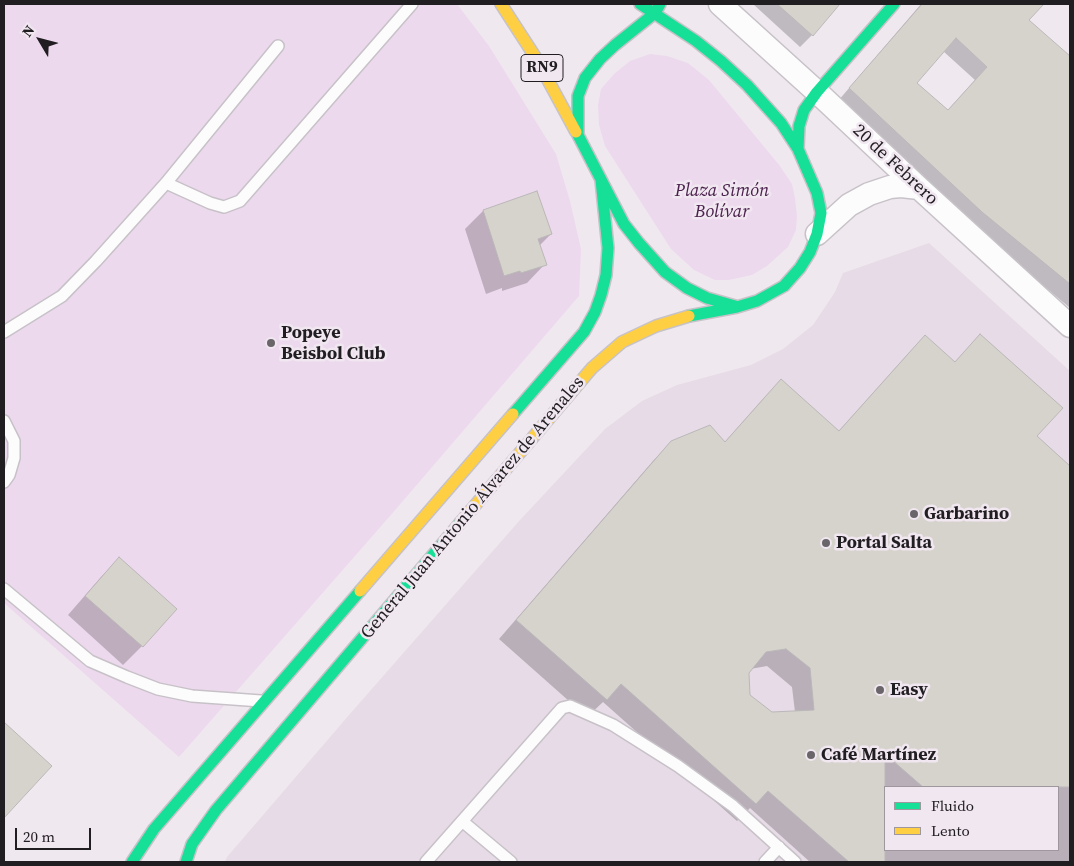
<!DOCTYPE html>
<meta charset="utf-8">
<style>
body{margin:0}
#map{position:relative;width:1074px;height:866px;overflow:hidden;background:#efe9ef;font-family:"Source Serif 4",serif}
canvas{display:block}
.frame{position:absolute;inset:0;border:5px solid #211e21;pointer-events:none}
.legend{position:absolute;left:884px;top:786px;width:175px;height:65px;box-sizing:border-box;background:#f1e7f1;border:1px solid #9e979e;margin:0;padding:6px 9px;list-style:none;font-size:15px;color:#211e21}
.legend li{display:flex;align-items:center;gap:10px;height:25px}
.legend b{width:25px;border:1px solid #9e979e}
.north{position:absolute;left:15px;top:15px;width:50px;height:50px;-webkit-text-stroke:4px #f1e7f1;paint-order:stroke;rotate:307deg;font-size:14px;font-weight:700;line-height:20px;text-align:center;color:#211e21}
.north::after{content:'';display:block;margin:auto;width:18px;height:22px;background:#211e21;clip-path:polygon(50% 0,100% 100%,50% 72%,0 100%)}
.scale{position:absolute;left:15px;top:828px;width:76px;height:22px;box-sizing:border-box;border:2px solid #211e21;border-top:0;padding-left:6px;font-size:15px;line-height:18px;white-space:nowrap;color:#211e21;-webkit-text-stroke:4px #f1e7f1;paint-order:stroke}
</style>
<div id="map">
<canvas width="1074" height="866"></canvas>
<div class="frame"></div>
<ul class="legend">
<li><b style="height:6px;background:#16e098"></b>Fluido</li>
<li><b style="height:6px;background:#ffcf43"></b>Lento</li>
</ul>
<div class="north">N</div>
<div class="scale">20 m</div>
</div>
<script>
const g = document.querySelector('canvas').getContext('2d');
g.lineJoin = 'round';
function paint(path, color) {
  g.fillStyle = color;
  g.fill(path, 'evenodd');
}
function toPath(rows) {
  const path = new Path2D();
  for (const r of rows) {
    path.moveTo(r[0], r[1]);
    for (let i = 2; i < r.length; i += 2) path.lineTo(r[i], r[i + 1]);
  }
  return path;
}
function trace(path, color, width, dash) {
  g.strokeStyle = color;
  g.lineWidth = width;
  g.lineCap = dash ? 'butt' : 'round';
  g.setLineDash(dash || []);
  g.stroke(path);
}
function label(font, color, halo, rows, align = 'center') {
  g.font = font + ' "Source Serif 4",serif';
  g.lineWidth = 5;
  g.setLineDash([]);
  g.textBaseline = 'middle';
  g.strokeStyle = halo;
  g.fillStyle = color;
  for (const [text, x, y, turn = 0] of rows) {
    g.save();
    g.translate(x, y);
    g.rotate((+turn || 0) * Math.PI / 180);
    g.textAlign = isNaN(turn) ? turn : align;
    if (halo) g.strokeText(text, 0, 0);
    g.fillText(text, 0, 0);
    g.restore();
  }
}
paint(toPath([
 [929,243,1070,371,1070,862,225,862,227,857,349,715,520,520,605,429,642,401,677,385,751,365,783,349,813,325,835,292,843,273],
 [885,787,1058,787,1058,850,885,850]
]), '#e6dbe6');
paint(toPath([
 [4,4,457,4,489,46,556,154,570,201,581,249,579,296,390,516,179,757,4,603],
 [650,54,667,56,688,63,709,80,780,166,792,184,795,198,797,216,796,230,788,247,767,266,752,275,729,280,715,280,694,270,671,249,605,146,599,125,598,105,601,89,614,74,630,61]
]), '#edd9ed');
paint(toPath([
 [753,4,839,4,812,35,800,47],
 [921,4,1039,4,1041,5,1027,20,1070,58,1070,308,970,224,838,101],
 [943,51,975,80,947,111,915,83],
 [537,193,551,234,539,246,545,264,527,283,502,291,502,288,486,294,465,229,483,211],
 [980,335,1035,437,1070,468,1070,862,810,862,750,808,737,821,603,702,587,717,499,639,653,461,671,442,724,443,763,399,781,381,838,432,907,355,925,337,954,363],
 [767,666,792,687,795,712,772,714,749,695,747,673,750,669],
 [885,787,1058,787,1058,850,885,850],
 [119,559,175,609,142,646,123,665,68,615,101,577],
 [4,723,50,766,4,817]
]), '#0003');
const building = toPath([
 [777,4,840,4,813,36,777,4],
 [922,4,1044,4,1029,20,1070,56,1070,284,982,212,849,88,922,4],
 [956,38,987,67,948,110,917,83,956,38],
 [537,191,552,234,538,239,547,265,521,273,520,271,504,276,483,210,537,191],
 [980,334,1063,408,1037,436,1070,466,1070,787,923,787,885,754,885,862,849,862,768,791,756,804,621,684,607,700,516,620,671,441,710,425,725,442,781,379,839,431,925,335,955,362,980,334],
 [786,649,810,668,814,710,772,712,750,695,749,673,766,652,786,649],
 [119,557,177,609,143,647,85,596,119,557],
 [4,722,52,766,4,818,4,722]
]);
paint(building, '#d6d2cc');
trace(building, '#bbb8b9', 1);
const lane = toPath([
 [166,183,210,203,224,207,240,201,412,4],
 [4,332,62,296,96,261,166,183,278,46],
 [4,421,14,441,14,458,9,475,4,482],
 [4,589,90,661,127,677,158,689,192,696,261,701],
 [462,821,511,862],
 [426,862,562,708,570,706,613,725,678,766,733,806,795,862],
 [765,862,779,847]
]);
const street = toPath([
 [720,4,817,92,919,188,1070,326],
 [817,234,849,205,869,194,890,187,901,186,919,188]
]);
const fast = toPath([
 [640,4,696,41,721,61,747,85,781,123,798,149,817,193,821,213,817,234,810,252,800,268,784,286,757,301,737,307,689,316],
 [660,4,655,13,615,45,600,59,585,78,578,96,578,135,624,224,639,243,665,272,687,288,707,298,735,306],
 [798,149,799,126,804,110,817,92,894,4],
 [513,414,584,332,595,312,601,295,606,275,608,248,601,180],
 [132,862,154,829,360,591],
 [186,862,192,844,216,810,460,523]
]);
const slow = toPath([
 [501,4,536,58,576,132],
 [460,523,592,368,622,342,656,326,689,316],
 [360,591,513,414]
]);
trace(lane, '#c7c2c7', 14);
trace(street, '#c7c2c7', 25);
trace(fast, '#c7c2c7', 14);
trace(slow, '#c7c2c7', 14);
trace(lane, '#fdfcfd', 11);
trace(street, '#fdfcfd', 22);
trace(fast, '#16e098', 11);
trace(slow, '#ffcf43', 11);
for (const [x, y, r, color] of [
 [271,343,5,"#696569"],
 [914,514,5,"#696569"],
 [826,543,5,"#696569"],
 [880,690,5,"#696569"],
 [811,755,5,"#696569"]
]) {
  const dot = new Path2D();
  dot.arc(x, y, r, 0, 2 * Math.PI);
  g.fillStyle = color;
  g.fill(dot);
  trace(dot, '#f1e7f1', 2);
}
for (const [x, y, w] of [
 [542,68,42]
]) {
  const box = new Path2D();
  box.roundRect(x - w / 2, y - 13.5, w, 27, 4);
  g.fillStyle = '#f1e7f1';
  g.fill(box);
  trace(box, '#211e21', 1);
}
label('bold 16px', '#211e21', null, [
 ["RN9",542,68]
]);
label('18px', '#211e21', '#f1e7f1', [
 ["20 de Febrero",895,165,43],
 ["General Juan Antonio Álvarez de Arenales",473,508,-50]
]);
label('italic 18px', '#4b224d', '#f1e7f1', [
 ["Plaza Simón",722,191],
 ["Bolívar",722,212]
]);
label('bold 18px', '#211e21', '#f1e7f1', [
 ["Popeye",281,333],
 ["Beisbol Club",281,354],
 ["Garbarino",924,514],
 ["Portal Salta",836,543],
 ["Easy",890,690],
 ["Café Martínez",821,755]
], 'left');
</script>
